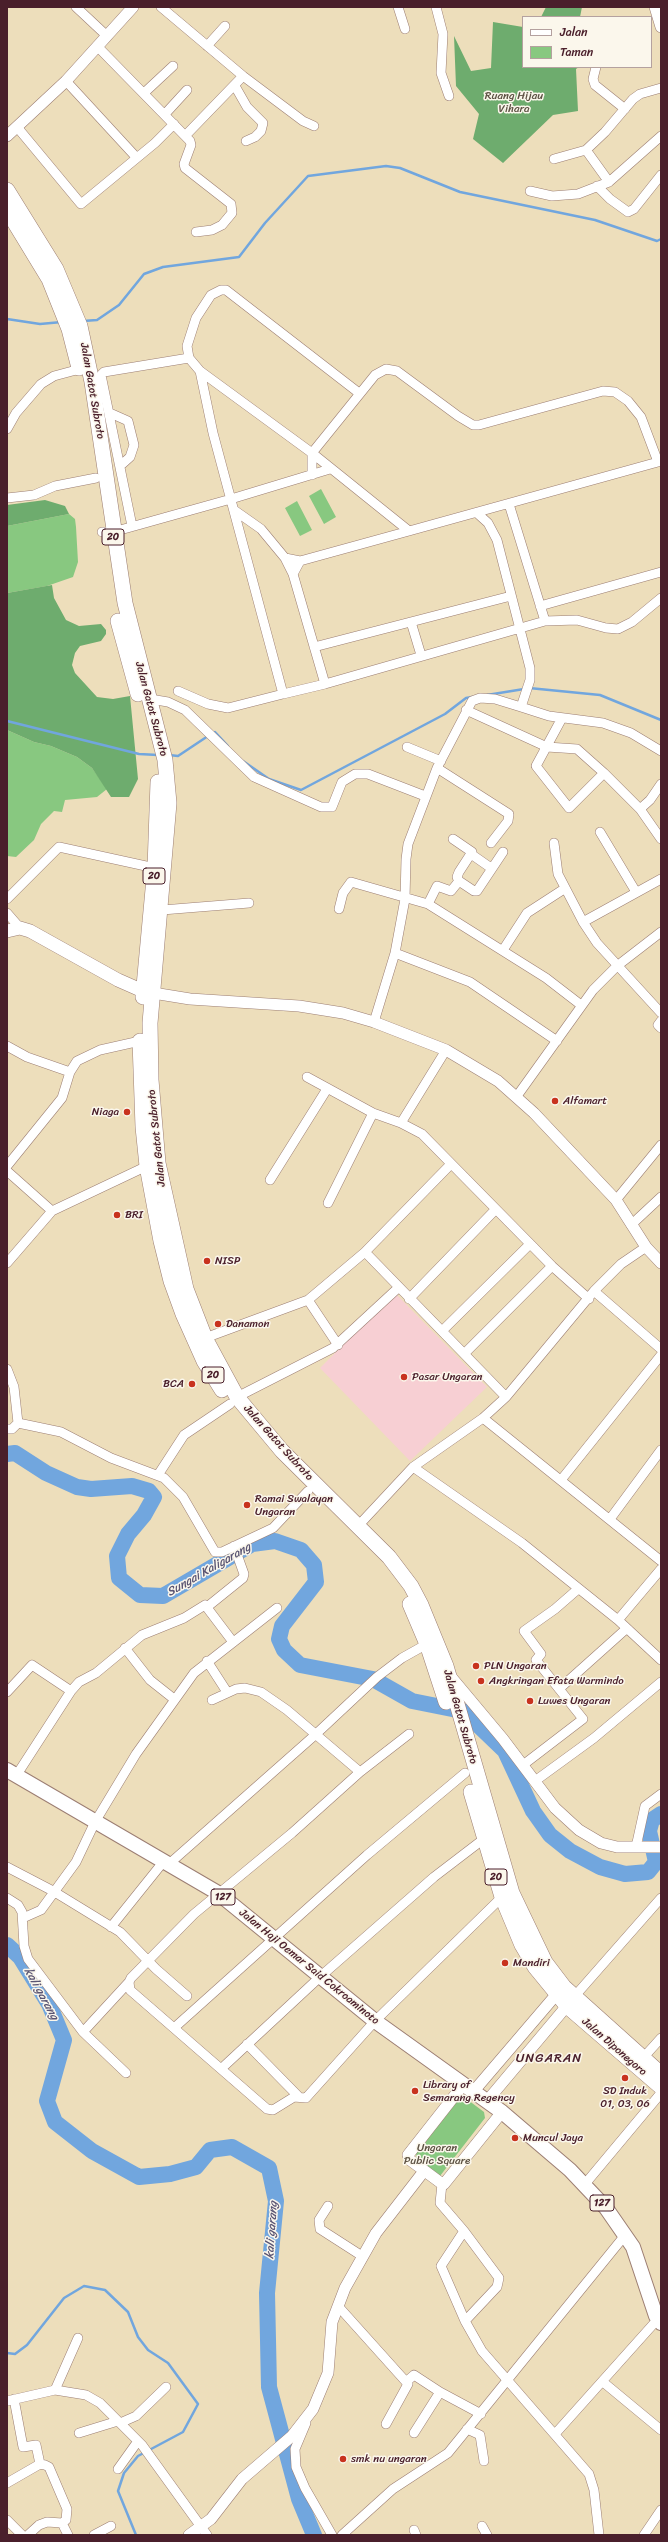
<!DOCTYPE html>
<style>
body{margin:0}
#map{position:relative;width:668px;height:2542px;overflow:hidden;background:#eddebb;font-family:Sriracha,sans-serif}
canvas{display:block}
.frame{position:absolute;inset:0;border:8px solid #4a1f2b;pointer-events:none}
.legend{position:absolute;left:522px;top:16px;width:130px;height:52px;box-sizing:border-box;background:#fbf7ec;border:1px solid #b4a19f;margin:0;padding:5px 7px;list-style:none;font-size:12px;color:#4a1f2b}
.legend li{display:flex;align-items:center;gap:8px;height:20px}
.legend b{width:20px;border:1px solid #b4a19f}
</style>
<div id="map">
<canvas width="668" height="2542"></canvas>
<div class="frame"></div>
<ul class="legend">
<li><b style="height:5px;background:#fff"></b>Jalan</li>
<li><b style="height:11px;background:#88c880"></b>Taman</li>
</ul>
</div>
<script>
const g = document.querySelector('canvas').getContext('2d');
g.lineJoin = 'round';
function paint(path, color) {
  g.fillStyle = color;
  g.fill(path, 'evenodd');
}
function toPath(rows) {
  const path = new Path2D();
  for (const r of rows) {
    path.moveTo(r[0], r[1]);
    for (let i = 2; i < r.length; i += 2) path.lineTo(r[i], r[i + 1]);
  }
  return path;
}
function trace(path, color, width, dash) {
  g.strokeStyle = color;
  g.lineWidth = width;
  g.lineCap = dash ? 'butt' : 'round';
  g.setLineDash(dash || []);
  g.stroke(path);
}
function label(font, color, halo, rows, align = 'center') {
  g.font = font + ' Sriracha,sans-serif';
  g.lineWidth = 3;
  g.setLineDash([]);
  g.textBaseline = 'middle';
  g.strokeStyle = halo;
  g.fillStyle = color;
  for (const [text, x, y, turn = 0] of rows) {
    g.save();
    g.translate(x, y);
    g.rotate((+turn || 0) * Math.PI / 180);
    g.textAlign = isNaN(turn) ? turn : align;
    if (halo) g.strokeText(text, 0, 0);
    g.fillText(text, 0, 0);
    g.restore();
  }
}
paint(toPath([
 [395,1293,487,1387,410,1461,320,1368]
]), '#f7cfd3');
paint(toPath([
 [321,489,336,517,324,524,309,496],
 [297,501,312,530,300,536,285,508],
 [69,514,75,519,76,527,78,562,73,577,47,586,7,593,7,526],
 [7,730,34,742,51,746,77,757,92,768,107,789,97,797,65,800,62,812,54,811,41,824,34,840,16,857,7,856],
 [464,2097,484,2112,485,2118,440,2176,417,2160,416,2153,460,2098]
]), '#88c880');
paint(toPath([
 [546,7,582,7,580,17,541,17],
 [493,22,523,27,523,67,579,67,576,69,578,111,553,115,503,163,473,139,479,114,456,86,454,36,471,71,491,68],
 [45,500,65,506,69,514,7,526,7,505],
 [52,585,54,598,66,620,79,626,101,624,106,630,106,634,101,641,80,646,75,653,72,665,75,673,97,697,113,699,130,696,138,779,129,797,111,797,92,768,77,757,51,746,34,742,7,730,7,593]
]), '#6eac6e');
trace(toPath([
 [7,319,40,324,62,322],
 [83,321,97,320,119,305,144,274,163,267,239,257,265,223,308,176,386,166,400,168,460,192,595,220,657,241,661,239],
 [529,688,600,695,661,720],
 [487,695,524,689],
 [7,721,139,754,158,755],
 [212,734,215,732,228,746],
 [169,755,178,756,208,736],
 [243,761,269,779,301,790,445,714,466,698,472,697],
 [7,2353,15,2354,27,2345,64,2298,84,2286,105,2290,128,2312,138,2337,148,2350,168,2363,198,2404,183,2432,138,2456,124,2473,118,2491,136,2535]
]), '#71a6de', 2.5);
trace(toPath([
 [7,1454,15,1453,46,1473,77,1487,91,1489,132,1486,149,1491,154,1497,144,1515,128,1534,117,1556,119,1578,140,1595,163,1596,252,1544,275,1541,301,1550,314,1565,316,1582,282,1626,279,1639,284,1650,300,1665,373,1679,412,1701,467,1712,480,1727,505,1751,533,1811,550,1835,570,1851,600,1867,625,1874,648,1872,656,1862,649,1831,652,1820,661,1814],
 [7,1945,20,1957,49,2004,64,2040,47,2101,55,2122,92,2151,139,2177,170,2174,196,2167,210,2150,232,2147,269,2168,276,2201,267,2293,269,2387,299,2499,314,2535]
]), '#71a6de', 16);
const minor = toPath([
 [76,7,107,36],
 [161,7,243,76,185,136],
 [398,7,405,29],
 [436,7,443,34,441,73,449,96],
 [97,46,190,141,191,145,184,164,185,168,231,204,232,213,222,225,212,230,196,232],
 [207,46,225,26],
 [596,67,593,79,595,85,625,109],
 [243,76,303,121,314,126],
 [66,81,136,157],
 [235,86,247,107,263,123,261,131,255,137,246,141],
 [144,93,173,66],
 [165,114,187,90],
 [17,127,81,204,155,143,174,124],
 [586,150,609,182],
 [554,159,586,150,605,132,633,99,640,94,661,88],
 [597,186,610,199,628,212,634,209,661,175],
 [530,191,552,196,578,194,609,182,661,136],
 [189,358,187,346,196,318,211,295,221,290,226,290,359,393],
 [200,371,312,453,409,531,658,462,641,417,628,401,615,392,603,391,479,425,473,425,458,416,397,371,386,369,375,375,312,453,312,475],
 [110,413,128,421,134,445,130,457,120,466],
 [7,429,16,413,41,384,54,376,80,369],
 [7,498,34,495,55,486,96,478],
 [509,504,545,621],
 [234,510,261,529,285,558,300,561,409,531],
 [477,513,488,523,497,540,530,668,530,680,521,707,549,716,603,723,631,733,661,751],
 [132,526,101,375,104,372,189,358,200,371,213,433,283,694,228,708,208,704,178,691],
 [102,532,113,532,231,499,330,469],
 [285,558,293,574,300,561],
 [293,574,325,684,545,621,577,620,606,628,618,629,632,622,661,598],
 [540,606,661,572],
 [411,622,421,655],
 [314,647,511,596],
 [283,694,325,684],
 [150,699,168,702,185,710,254,777,321,807,332,807,342,782,355,774,368,774,425,796],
 [466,710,547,747,577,749,604,773],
 [562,718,536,766,569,808,604,773,640,809,650,800,661,784],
 [407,747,441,761],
 [437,768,509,814,508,821,491,843],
 [640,809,661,839],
 [600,832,636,892],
 [453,839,472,852,459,872,457,877,459,881],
 [554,843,558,874,583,922,597,943,661,1013],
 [471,854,491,868],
 [7,899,59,847,155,868],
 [428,904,437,886,451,891,459,881,474,891,477,891,503,852],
 [339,909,343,893,351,882,428,904,546,978,581,1005],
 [162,910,249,903],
 [7,913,20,928],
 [583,922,661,879],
 [503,950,527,913,564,889],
 [395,953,470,982,557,1041],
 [661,1021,658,1025,661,1028],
 [374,1022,395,953,405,899,406,859,408,844,437,768,472,701,480,698,495,699,521,707],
 [7,1046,27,1057,70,1072],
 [307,1077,373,1113,401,1123,422,1134,552,1266,589,1299],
 [517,1096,593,990,617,966,661,932],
 [401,1123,446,1050],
 [7,1166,62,1098,70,1072,77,1061,100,1050,140,1041],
 [7,1171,52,1211],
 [270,1180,327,1089],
 [616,1200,661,1145],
 [328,1203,373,1113],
 [631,1225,661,1197],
 [365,1252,506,1397],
 [7,1263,52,1211,147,1166],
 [594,1291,661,1349],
 [409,1299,496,1209],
 [308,1300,338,1345],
 [442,1331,530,1244],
 [205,1338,308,1300,365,1252,451,1164],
 [464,1354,552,1266],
 [7,1369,14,1387,18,1423,61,1432,111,1458,164,1478,183,1497,215,1552,222,1552,273,1528,308,1491],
 [237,1397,333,1348,398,1288],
 [483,1418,661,1561],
 [7,1429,12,1429,18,1423],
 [413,1467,522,1543,618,1620,661,1660],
 [158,1475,184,1435,230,1404],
 [561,1480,661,1355],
 [610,1519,661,1450],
 [358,1526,413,1467,483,1418,506,1397,594,1291,621,1264,646,1247],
 [207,1607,243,1578,244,1574,234,1546],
 [618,1620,661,1569],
 [125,1648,150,1680,174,1699],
 [207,1661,227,1692],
 [559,1689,626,1629],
 [7,1692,32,1665,71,1691],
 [212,1700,236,1689,245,1688,261,1692,287,1710,360,1772],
 [409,1734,360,1772,292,1833,194,1914,131,1978,129,1982,130,1990,267,2109,273,2110,294,2097,306,2098,375,2021,502,1897],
 [523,1765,583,1719,536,1660,541,1654,524,1631,555,1609,578,1589],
 [16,1776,71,1691,79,1682,96,1673,142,1635,184,1618,205,1605,233,1642],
 [535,1781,594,1738,661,1682],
 [636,1847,645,1806,661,1794],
 [169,1864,315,1735,377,1677,402,1658,427,1644],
 [7,1867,53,1891,120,1932,156,1969,187,1996],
 [7,1898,18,1905,22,1912,24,1946,28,1959,83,2032,129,1982],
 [23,1918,41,1910,76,1862,95,1822,136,1754,194,1673,277,1608],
 [111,1927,164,1861],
 [574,1997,661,1898],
 [174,2028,367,1855,465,1773],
 [83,2032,126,2073],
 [247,2044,299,2097],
 [643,2058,661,2038],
 [222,2068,321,1976,434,1877,485,1838],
 [442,2184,440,2203,464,2231,499,2278,497,2287,465,2321,482,2351,589,2474,594,2490,599,2535],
 [585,2184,661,2093],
 [328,2206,319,2220,320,2229,362,2256],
 [464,2231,441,2266,465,2321],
 [338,2306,408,2384,386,2424],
 [406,2382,414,2375,440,2392],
 [603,2382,661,2430],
 [55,2390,78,2338],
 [14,2399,23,2447,36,2445,40,2464],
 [7,2401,55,2390,86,2395,100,2403,142,2445,207,2535],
 [120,2423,136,2416,166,2387],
 [306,2423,295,2449,296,2467,305,2488,332,2535],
 [467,2429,480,2435,484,2461],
 [79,2433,118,2421],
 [414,2433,440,2392,481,2414],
 [555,2434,657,2320],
 [118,2469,138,2441],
 [7,2483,40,2464,45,2465,49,2467,67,2509,66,2520,62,2523,47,2522,39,2525,28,2535],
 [7,2520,22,2535],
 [62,2523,68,2535],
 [482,2526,487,2535],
 [414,2530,416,2535],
 [94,2535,111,2526],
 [342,2535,393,2489,448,2453,626,2234],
 [644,2535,661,2510]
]);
const tertiary = toPath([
 [655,7,661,27],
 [7,136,66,81,133,7],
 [147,992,190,999,299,1006,343,1013,374,1022,446,1050,498,1081,534,1113,616,1200,646,1247,661,1263],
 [452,1678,503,1739,555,1808,579,1830,601,1843,617,1847,661,1847],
 [463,2085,408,2155,410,2160,441,2183,444,2184,502,2112],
 [473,2092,561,1989],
 [487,2101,571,2001],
 [189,2535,211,2519,242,2479,292,2436,313,2409,328,2373,332,2322,345,2288,376,2233,424,2171]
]);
const secondary = toPath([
 [7,931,20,928,30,931,118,980,143,991]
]);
const primary = toPath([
 [7,1770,218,1893,375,2021,502,2112,570,2170,606,2208,633,2247,656,2316,661,2323]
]);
const trunk = toPath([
 [7,190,56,269,80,326,92,382,125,603,165,760,169,803,150,1023,151,1080,158,1163,186,1289,205,1338,237,1397,282,1451,389,1557,411,1586,421,1605,446,1666,512,1893,545,1962,564,1987,661,2074],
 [7,210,49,279,69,329,79,368],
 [118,621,138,694],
 [143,997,155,868,158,782],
 [140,1041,143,1127,147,1166,161,1241,171,1281,183,1314,204,1361,222,1390],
 [410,1604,427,1644,446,1702],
 [471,1792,502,1897,522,1945,535,1967,567,2006,661,2087]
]);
trace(minor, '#9c7e73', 10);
trace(tertiary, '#9c7e73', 12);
trace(secondary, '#9c7e73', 14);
trace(primary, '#9c7e73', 16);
trace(trunk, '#9c7e73', 16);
trace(minor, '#fff', 9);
trace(tertiary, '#fff', 11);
trace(secondary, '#fff', 13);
trace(primary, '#fff', 14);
trace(trunk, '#fff', 15);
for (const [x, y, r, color] of [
 [555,1101,4,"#c8321e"],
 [127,1112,4,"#c8321e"],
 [117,1215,4,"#c8321e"],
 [207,1261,4,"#c8321e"],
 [218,1324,4,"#c8321e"],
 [404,1377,4,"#c8321e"],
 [192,1384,4,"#c8321e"],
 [247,1505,4,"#c8321e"],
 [476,1666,4,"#c8321e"],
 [481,1681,4,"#c8321e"],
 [530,1701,4,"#c8321e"],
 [505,1963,4,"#c8321e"],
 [625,2078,4,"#c8321e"],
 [415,2091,4,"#c8321e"],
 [515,2138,4,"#c8321e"],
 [343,2459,4,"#c8321e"]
]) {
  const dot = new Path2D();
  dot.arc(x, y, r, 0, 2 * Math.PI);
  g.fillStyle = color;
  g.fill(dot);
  trace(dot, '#fbf7ec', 1.5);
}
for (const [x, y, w] of [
 [113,537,22],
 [154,876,22],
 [213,1375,22],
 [496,1877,22],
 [223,1897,24],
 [602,2203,24]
]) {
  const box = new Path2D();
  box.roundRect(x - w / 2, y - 8, w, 16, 3);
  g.fillStyle = '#fbf7ec';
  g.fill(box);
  trace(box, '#4a1f2b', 1);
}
label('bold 10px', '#4a1f2b', null, [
 ["20",113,537],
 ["20",154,876],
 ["20",213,1375],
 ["20",496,1877],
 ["127",223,1897],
 ["127",602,2203]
]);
label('11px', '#5d5244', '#fbf7ec', [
 ["Ruang Hijau",514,96],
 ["Vihara",514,109],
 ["Ungaran",437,2148],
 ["Public Square",437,2161]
]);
label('11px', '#4a1f2b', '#fbf7ec', [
 ["Jalan Gatot Subroto",92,391,80],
 ["Jalan Gatot Subroto",151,709,75],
 ["Jalan Gatot Subroto",157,1138,-96],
 ["Jalan Gatot Subroto",278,1443,48],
 ["Jalan Gatot Subroto",460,1717,74],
 ["Jalan Haji Oemar Said Cokroaminoto",309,1967,39],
 ["Jalan Diponegoro",614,2047,41]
]);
label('11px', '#4a1f2b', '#fbf7ec', [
 ["Alfamart",563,1101],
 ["Niaga",119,1112,"right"],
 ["BRI",125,1215],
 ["NISP",215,1261],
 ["Danamon",226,1324],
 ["Pasar Ungaran",412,1377],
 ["BCA",184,1384,"right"],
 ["Ramai Swalayan",255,1499],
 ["Ungaran",255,1512],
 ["PLN Ungaran",484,1666],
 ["Angkringan Efata Warmindo",489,1681],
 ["Luwes Ungaran",538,1701],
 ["Mandiri",513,1963],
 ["Library of",423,2085],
 ["Semarang Regency",423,2098],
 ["SD Induk",625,2091,"center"],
 ["01, 03, 06",625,2104,"center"],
 ["Muncul Jaya",523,2138],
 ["smk nu ungaran",351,2459]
], 'left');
label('italic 12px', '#5a5573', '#fbf7ec', [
 ["Sungai Kaligarang",209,1570,-30],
 ["kali garang",41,1994,61],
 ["kali garang",272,2230,-86]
]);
g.letterSpacing = '1px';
label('13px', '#4a1f2b', '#fbf7ec', [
 ["UNGARAN",549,2059]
]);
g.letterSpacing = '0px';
</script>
